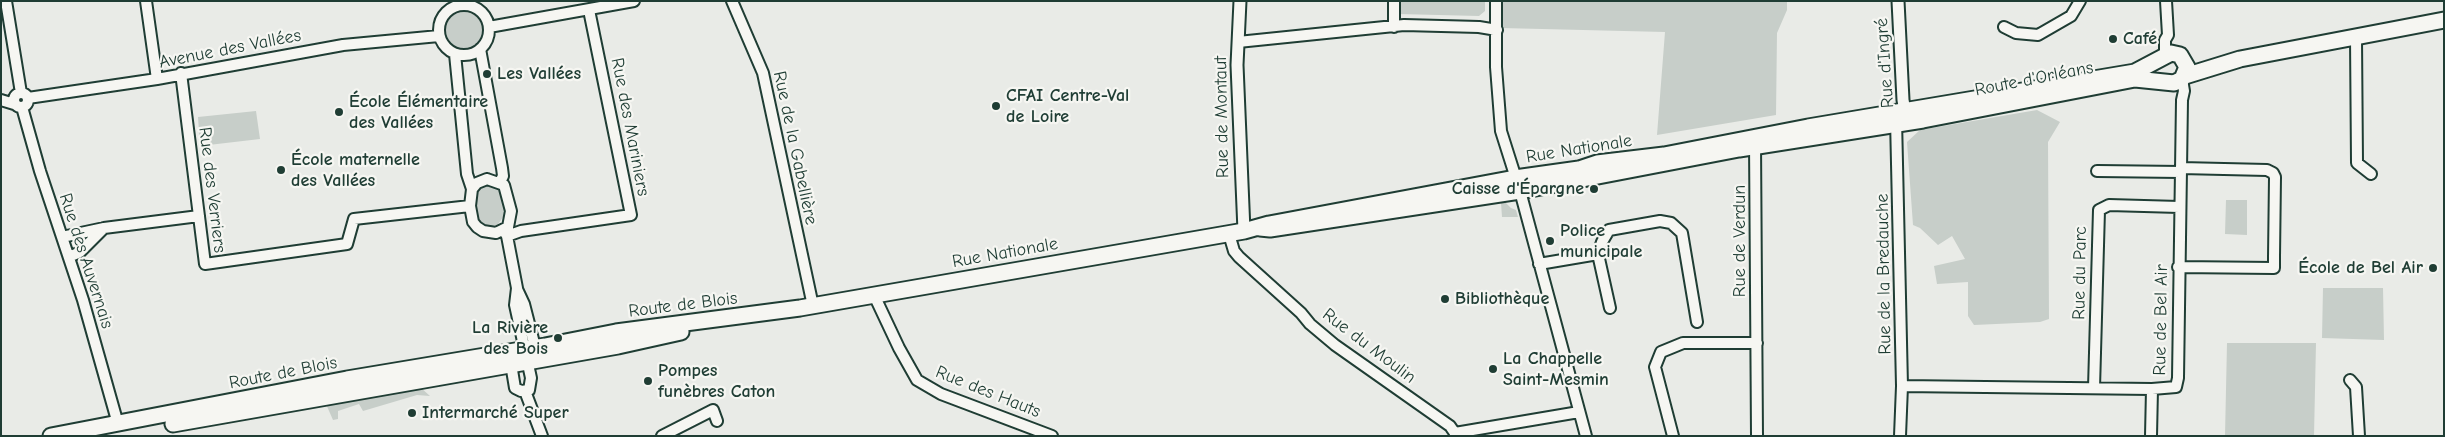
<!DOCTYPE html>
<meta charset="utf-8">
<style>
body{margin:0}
#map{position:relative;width:2445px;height:437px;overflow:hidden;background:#e9ebe7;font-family:"Comic Neue",sans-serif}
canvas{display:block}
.frame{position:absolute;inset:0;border:2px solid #1f3d34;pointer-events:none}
</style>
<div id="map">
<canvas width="2445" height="437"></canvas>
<div class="frame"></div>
</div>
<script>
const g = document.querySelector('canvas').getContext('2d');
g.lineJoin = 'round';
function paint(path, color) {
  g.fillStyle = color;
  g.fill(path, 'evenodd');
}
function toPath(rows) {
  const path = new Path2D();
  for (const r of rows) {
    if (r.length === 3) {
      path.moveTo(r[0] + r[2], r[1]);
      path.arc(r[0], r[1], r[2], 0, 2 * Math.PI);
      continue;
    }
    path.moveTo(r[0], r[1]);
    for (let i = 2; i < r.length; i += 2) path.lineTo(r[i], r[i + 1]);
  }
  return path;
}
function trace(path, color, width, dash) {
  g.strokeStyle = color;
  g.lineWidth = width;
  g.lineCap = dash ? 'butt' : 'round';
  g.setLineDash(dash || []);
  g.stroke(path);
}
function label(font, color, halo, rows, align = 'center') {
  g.font = font + ' "Comic Neue",sans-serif';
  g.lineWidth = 4.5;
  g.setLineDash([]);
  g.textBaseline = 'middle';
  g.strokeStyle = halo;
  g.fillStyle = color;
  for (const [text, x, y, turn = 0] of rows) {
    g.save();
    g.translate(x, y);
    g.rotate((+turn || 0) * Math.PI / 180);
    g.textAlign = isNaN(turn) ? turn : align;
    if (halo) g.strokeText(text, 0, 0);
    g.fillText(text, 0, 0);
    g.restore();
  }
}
paint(toPath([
 [1398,1,1485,1,1485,11,1479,16,1398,14],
 [1502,1,1787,1,1787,10,1777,33,1776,115,1657,135,1665,32,1501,28],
 [464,31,19],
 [2037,110,2060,122,2048,142,2049,319,2040,322,1974,325,1968,316,1968,282,1937,284,1934,266,1965,259,1952,236,1938,245,1920,228,1913,225,1907,142,1920,130],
 [256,111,260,139,200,146,198,117],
 [491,184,502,191,506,213,496,227,484,225,479,221,475,197,480,187],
 [2226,200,2247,200,2247,235,2225,234],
 [1505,202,1511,208,1516,210,1518,217,1502,217,1501,203],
 [2323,288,2383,288,2384,340,2322,338],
 [2227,343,2316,343,2314,436,2225,436],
 [420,387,430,396,417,395,363,411,359,404,338,411,338,419,333,420,326,404]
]), '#c7cec9');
const minor = toPath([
 [6,1,21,93],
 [146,1,157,79],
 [732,1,763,73,813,306],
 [1394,1,1394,27],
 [1496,1,1496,67,1501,131,1520,191,1586,436],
 [464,30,25],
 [489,27,634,1],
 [2004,27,2016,33,2038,35,2071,16,2080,1],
 [2356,38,2357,163,2371,174],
 [1238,42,1404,25,1479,27,1497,30],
 [480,49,502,168,503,176,500,182],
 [455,54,467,174,472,189],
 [2165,54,2165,40,2168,35,2166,1],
 [181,73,205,264,347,244,354,219,470,206],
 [21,100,7],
 [28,98,157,79,343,45,439,36],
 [1,100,14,104],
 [22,107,40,171,83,300,118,424],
 [1896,119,1902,386,1900,436],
 [1755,142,1757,436],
 [2097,171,2181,172],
 [487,179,504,185,511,211,508,227,496,233,483,231,477,227,473,222,470,206,472,189,477,183,487,179],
 [504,231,507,236,517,288,515,305,531,378,529,390,521,391,515,388,511,364],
 [1229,234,1234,251,1239,257,1301,313,1310,324,1335,345,1450,426,1457,436],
 [507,236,521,231,631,215,589,10],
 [62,237,104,228,199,216],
 [1598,254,1602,242,1609,230,1660,221,1671,223,1682,233,1697,322],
 [69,257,80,252,104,228],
 [1539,264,1598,254,1610,308],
 [2178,267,2274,268,2274,257,2275,177,2273,173,2267,170,2181,168],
 [517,289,524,304,535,347],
 [874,295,899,348,917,380,941,394,1052,436],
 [2350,380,2356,387,2359,436],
 [1902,386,2152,389,2176,387,2178,378,2182,100,2184,91,2182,79],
 [2094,388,2099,210,2109,205,2179,207],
 [525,391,542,436],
 [1455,433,1579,412],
 [662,436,713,410,717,421],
 [1673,436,1655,367,1661,352,1683,343,1757,343],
 [2151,436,2152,389]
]);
const tertiary = toPath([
 [1240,1,1237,65,1244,231],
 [1898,1,1903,100,1906,117]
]);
const primary = toPath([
 [2185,76,2240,59,2444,20],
 [173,424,618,346,681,332],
 [51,436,347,379,545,346,616,332,800,308,1244,231,1269,224,1515,178,1579,169,1597,163,1664,155,1808,127,2135,72,2171,53,2180,55,2187,67,2182,79,2174,83,2135,79,1923,120,1739,149,1520,191,1270,229,1260,228]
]);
trace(minor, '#1f3d34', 14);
trace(tertiary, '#1f3d34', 15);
trace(primary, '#1f3d34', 19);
trace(minor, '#f6f6f2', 10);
trace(tertiary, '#f6f6f2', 11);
trace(primary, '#f6f6f2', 15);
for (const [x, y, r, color] of [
 [2113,39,5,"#1f3d34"],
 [487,74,5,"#1f3d34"],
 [996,106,5,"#1f3d34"],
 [339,112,5,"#1f3d34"],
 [281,170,5,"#1f3d34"],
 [1594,189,5,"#1f3d34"],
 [1550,241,5,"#1f3d34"],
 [2433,268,5,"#1f3d34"],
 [1445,299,5,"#1f3d34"],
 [558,338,5,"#1f3d34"],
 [1493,369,5,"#1f3d34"],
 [648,381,5,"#1f3d34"],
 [412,413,5,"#1f3d34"]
]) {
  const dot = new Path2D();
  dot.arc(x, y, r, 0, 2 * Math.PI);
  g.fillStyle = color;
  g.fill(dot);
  trace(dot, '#f6f6f2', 2);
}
label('bold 18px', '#1f3d34', '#f6f6f2', [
 ["Café",2123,39],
 ["Les Vallées",497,74],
 ["CFAI Centre-Val",1006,96],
 ["de Loire",1006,117],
 ["École Élémentaire",349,102],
 ["des Vallées",349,123],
 ["École maternelle",291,160],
 ["des Vallées",291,181],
 ["Caisse d'Épargne",1584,189,"right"],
 ["Police",1560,231],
 ["municipale",1560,252],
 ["École de Bel Air",2423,268,"right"],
 ["Bibliothèque",1455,299],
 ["La Rivière",548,328,"right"],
 ["des Bois",548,349,"right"],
 ["La Chappelle",1503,359],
 ["Saint-Mesmin",1503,380],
 ["Pompes",658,371],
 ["funèbres Caton",658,392],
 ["Intermarché Super",422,413]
], 'left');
label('18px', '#1f3d34', '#f6f6f2', [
 ["Avenue des Vallées",230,49,-11],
 ["Rue d'Ingré",1885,63,-94],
 ["Route d'Orléans",2034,79,-11],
 ["Rue de Montaut",1222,117,-91],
 ["Rue des Mariniers",630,127,79],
 ["Rue de la Gabellière",795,148,78],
 ["Rue Nationale",1579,149,-9],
 ["Rue des Verriers",212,190,83],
 ["Rue de Verdun",1740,241,-90],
 ["Rue Nationale",1005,253,-10],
 ["Rue des Auvernais",86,261,72],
 ["Rue du Parc",2080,273,-89],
 ["Rue de la Bredauche",1884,274,-91],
 ["Route de Blois",683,305,-7],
 ["Rue de Bel Air",2161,320,-89],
 ["Rue du Moulin",1369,346,37],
 ["Route de Blois",283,373,-11],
 ["Rue des Hauts",988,392,22]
]);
</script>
